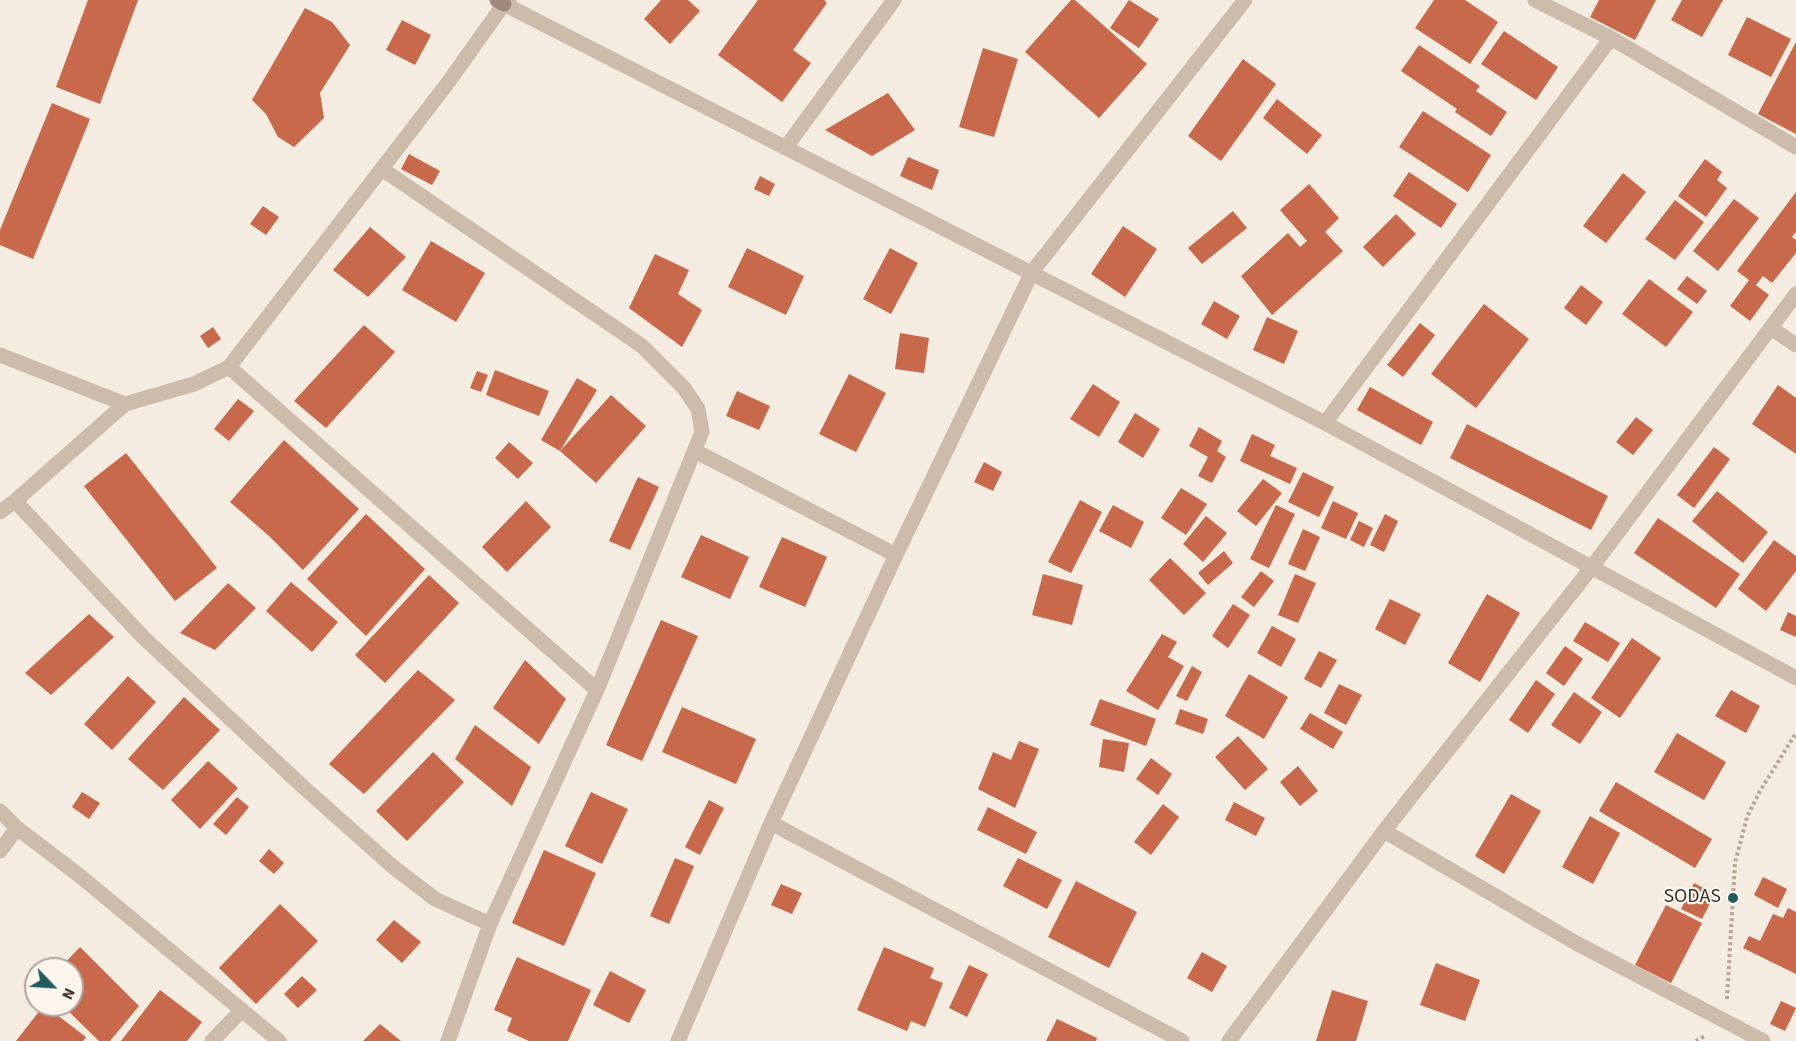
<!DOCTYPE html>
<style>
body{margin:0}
#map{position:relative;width:1796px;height:1041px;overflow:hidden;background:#f4ebe1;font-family:"Source Sans 3",sans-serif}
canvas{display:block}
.north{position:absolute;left:24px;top:957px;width:60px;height:60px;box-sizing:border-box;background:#fbf5ee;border:2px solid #aea6a0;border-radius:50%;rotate:115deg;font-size:16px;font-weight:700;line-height:24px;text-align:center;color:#3b302b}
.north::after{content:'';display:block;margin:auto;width:21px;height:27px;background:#1f5a5e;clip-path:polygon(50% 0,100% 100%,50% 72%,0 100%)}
</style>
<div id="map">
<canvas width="1796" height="1041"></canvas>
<div class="north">N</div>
</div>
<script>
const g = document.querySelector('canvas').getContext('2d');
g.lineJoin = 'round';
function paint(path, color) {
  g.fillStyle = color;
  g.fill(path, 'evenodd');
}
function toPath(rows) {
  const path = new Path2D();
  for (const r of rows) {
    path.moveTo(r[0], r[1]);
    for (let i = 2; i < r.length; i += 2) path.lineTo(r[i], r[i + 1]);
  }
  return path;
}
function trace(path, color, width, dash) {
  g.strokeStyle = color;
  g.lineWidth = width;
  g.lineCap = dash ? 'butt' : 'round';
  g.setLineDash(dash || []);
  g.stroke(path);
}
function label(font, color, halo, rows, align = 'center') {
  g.font = font + ' "Source Sans 3",sans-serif';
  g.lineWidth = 4.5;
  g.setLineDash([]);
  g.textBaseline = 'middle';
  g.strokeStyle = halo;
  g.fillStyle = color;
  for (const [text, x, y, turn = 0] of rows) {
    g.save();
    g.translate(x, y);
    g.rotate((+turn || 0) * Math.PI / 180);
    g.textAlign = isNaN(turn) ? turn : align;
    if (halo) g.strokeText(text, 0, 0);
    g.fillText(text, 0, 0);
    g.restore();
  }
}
paint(toPath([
 [88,0,138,0,100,104,56,87],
 [661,0,688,0,700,11,670,44,644,19],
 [758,0,824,0,827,3,793,50,811,63,782,102,718,55],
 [1071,0,1075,0,1147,64,1099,118,1025,52],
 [1129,0,1159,19,1139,48,1110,28],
 [1434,0,1465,0,1498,22,1470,64,1415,28],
 [1599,0,1656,0,1635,40,1590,17],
 [1682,0,1723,0,1702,37,1671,20],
 [305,8,332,22,350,45,320,93,324,118,294,147,278,137,266,114,252,100],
 [1747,17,1791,39,1771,77,1728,55],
 [402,20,431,35,415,65,386,50],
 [1504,31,1558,67,1536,100,1481,64],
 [1796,42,1796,134,1758,114],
 [1419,45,1480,86,1476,91,1507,112,1491,136,1455,112,1457,109,1401,71],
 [983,48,1018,59,994,137,959,127],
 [1243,59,1276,84,1221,161,1188,136],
 [888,93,915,130,872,156,825,130],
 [1277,99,1322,135,1307,154,1263,118],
 [52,103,90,119,33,259,0,245,0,230],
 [1423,111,1491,155,1468,192,1399,147],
 [409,154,440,171,432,185,401,169],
 [908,157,939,170,932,190,900,176],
 [1705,159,1722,172,1717,180,1727,188,1706,217,1678,196],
 [1409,172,1457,204,1441,228,1393,196],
 [1623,173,1646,192,1606,243,1583,226],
 [760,176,775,184,769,196,754,189],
 [1309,184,1339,218,1325,232,1343,251,1272,315,1241,276,1288,233,1300,247,1307,241,1280,210],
 [1796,192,1796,232,1792,237,1796,240,1796,253,1772,283,1763,276,1756,285,1769,295,1750,321,1730,306,1749,280,1737,271],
 [1734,199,1759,218,1718,271,1693,251],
 [1675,200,1704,222,1675,260,1645,239],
 [263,206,279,217,266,235,250,224],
 [1233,211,1247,228,1202,264,1188,248],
 [1396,214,1416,234,1383,267,1363,247],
 [1123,226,1157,249,1125,297,1091,274],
 [370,227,406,257,368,297,333,270],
 [431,241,485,273,456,322,402,290],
 [747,248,804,276,786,315,728,287],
 [890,248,918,263,891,314,863,299],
 [655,254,689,270,678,294,702,310,682,347,629,308],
 [1687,276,1707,291,1697,304,1677,289],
 [1649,279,1693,312,1666,347,1622,314],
 [1581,285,1603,302,1586,325,1564,308],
 [1214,301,1240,316,1227,339,1201,324],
 [1484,304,1529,339,1476,408,1431,374],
 [1267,317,1298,331,1284,364,1253,350],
 [1420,323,1435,335,1403,377,1387,365],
 [364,325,395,352,326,428,294,401],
 [213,327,221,339,208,348,200,336],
 [900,333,929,338,924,373,895,369],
 [495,370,549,391,539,416,486,395],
 [477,371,488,375,481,392,470,388],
 [849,374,886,393,856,452,819,434],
 [577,378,597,390,560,451,541,440],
 [1093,384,1120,402,1099,437,1070,419],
 [1778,385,1796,398,1796,454,1752,424],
 [1370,387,1433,422,1421,445,1357,410],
 [737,391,770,406,759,430,726,416],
 [611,395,646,426,596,483,560,451],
 [238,399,254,411,229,441,214,429],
 [1135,413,1160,429,1143,458,1118,442],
 [1636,417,1653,430,1633,455,1616,442],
 [1467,424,1608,496,1591,530,1450,458],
 [1199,427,1222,441,1217,451,1226,457,1212,483,1198,476,1208,457,1189,446],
 [1252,434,1275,445,1270,456,1297,468,1290,484,1240,461],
 [284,440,359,509,303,570,269,536,230,502],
 [509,442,533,463,518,479,495,458],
 [1714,447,1730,459,1694,508,1677,495],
 [126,453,217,568,175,601,84,486],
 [984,462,1002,472,993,491,974,482],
 [1303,472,1334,487,1319,517,1288,502],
 [638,477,659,487,630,550,609,541],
 [1263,479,1282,493,1256,526,1237,511],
 [1181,488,1207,504,1186,535,1161,518],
 [1717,491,1768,532,1743,563,1692,521],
 [1080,500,1102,512,1071,573,1048,562],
 [526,501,551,527,507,572,482,547],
 [1333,501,1358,513,1346,539,1321,528],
 [1113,505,1144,522,1131,548,1099,531],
 [1276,505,1295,514,1269,568,1250,559],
 [366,514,425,569,366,636,307,579],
 [1385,514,1398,521,1384,552,1370,545],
 [1206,516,1227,533,1203,562,1183,544],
 [1658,518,1740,574,1716,608,1634,553],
 [1359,521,1373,528,1364,547,1350,540],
 [1303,529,1320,537,1305,571,1288,564],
 [701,535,749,557,730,599,681,577],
 [782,537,827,557,805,607,759,587],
 [1774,540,1796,556,1796,571,1766,611,1738,589],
 [1224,551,1233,563,1208,585,1198,573],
 [1170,558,1206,593,1184,615,1149,580],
 [1261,571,1274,581,1254,607,1241,597],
 [1043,574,1083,585,1072,625,1032,615],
 [1295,574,1316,583,1298,623,1278,615],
 [429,575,459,603,385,683,355,655],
 [291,582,338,622,312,652,266,611],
 [228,583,256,608,215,650,180,633],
 [1487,594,1520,613,1480,682,1448,663],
 [1390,599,1421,614,1405,645,1375,629],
 [1233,604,1250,615,1228,648,1212,636],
 [1788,612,1796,616,1796,637,1780,630],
 [89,614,114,637,51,695,25,673],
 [661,620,698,636,642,761,606,745],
 [1585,622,1620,643,1608,662,1573,641],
 [1272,626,1296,639,1281,667,1257,653],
 [1162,634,1177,642,1168,657,1184,666,1158,710,1126,691],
 [1632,638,1661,658,1620,718,1591,698],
 [1565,646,1583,659,1564,686,1546,673],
 [1319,651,1337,660,1321,688,1304,679],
 [525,660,566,699,539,744,493,708],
 [1192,666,1202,672,1187,701,1176,696],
 [418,670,455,700,364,794,329,764],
 [1249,674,1288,697,1264,739,1225,716],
 [128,676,156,702,112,750,84,724],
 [1536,680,1555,694,1528,733,1509,720],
 [1339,684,1362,695,1346,725,1324,713],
 [1731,690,1760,706,1746,733,1715,716],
 [1574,692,1602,712,1580,744,1551,725],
 [184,697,220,730,163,790,128,759],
 [1100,699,1156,719,1146,746,1090,725],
 [682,707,756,739,736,784,662,752],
 [1180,709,1208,719,1203,734,1175,724],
 [1310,713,1343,732,1333,749,1300,729],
 [475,725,531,767,512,806,455,759],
 [1677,733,1726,762,1704,800,1654,772],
 [1238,736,1268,769,1245,790,1215,757],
 [1103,739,1129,743,1124,772,1099,767],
 [1019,741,1039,749,1015,808,978,789,993,752,1011,760],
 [433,752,464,782,407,841,376,811],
 [1151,758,1172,774,1158,795,1136,779],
 [208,761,238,788,200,829,171,800],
 [1298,766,1318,791,1300,806,1280,782],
 [1616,782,1712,839,1695,868,1599,811],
 [82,792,100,803,89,819,72,807],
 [591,792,628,809,602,864,565,846],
 [1511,794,1541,811,1504,874,1475,856],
 [237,797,249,807,226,835,213,824],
 [709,800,724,808,700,855,685,847],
 [1234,802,1265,818,1256,836,1225,820],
 [1163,804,1179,817,1151,855,1134,842],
 [988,807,1037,832,1026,854,977,830],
 [1590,816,1620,833,1593,884,1562,867],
 [269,849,284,863,274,874,259,861],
 [544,850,596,873,564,946,512,923],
 [675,858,694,866,669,924,650,916],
 [1018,858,1062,880,1047,909,1003,886],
 [1763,877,1787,889,1778,908,1754,895],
 [1076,881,1137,912,1109,968,1048,937],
 [1694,883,1715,894,1702,919,1681,909],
 [781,884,802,893,792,914,771,905],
 [280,904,318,941,256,1004,219,968],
 [1666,905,1702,923,1671,983,1635,965],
 [1788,908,1796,912,1796,974,1743,948,1749,936,1760,941,1773,914,1783,918],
 [394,920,421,942,402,963,376,940],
 [80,947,139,1006,110,1041,99,1041,62,1005,72,1005,72,969,59,969],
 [884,947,934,968,930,978,943,983,925,1027,911,1021,907,1031,857,1010],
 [1202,952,1227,966,1212,992,1187,978],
 [517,957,591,990,568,1041,529,1041,507,1031,512,1018,494,1010],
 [1436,963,1480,980,1465,1021,1420,1005],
 [969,965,988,974,967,1017,949,1008],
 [610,971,646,990,629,1023,593,1005],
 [302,976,317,990,298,1008,284,994],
 [160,990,202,1022,187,1041,121,1041],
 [1332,990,1368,1001,1356,1041,1316,1041],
 [1781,1001,1796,1008,1785,1031,1770,1024],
 [44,1005,86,1037,83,1041,16,1041],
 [1057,1019,1097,1038,1096,1041,1046,1041],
 [380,1024,401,1041,363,1041]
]), '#c8694b');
trace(toPath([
 [1727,999,1735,863,1747,817,1760,791,1796,733],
 [1696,1041,1706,1035]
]), '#b9a596', 4, [3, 3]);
trace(toPath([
 [1535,0,1611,38,1796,147],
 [504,4,1325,423,1796,678],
 [786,147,894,0],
 [382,169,642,346,684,388,698,409,702,432,597,690,490,924,448,1041],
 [1771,328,1796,345],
 [0,355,125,404],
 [229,367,597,690],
 [1325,423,1611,38],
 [695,451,896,555],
 [15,501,142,636,301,785,392,866,435,899,490,924],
 [0,512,15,501,125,404,194,384,229,367,447,84,504,4,509,0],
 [0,811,17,828,80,876,279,1041],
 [771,823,1182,1041],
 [1384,831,1576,943,1763,1041],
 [0,851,17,828],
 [212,1041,242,1010],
 [678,1041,771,823,896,555,1032,272,1245,0],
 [1229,1041,1384,831,1592,567,1796,294]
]), '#cdbbac', 15);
trace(toPath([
 [497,0,504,4]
]), '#a18a7d', 15);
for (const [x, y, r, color] of [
 [1733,898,6,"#1f5a5e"]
]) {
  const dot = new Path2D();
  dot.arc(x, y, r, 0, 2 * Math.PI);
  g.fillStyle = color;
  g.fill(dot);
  trace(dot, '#fbf5ee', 2);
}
label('20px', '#3b302b', '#fbf5ee', [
 ["SODAS",1721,898]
], 'right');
</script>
